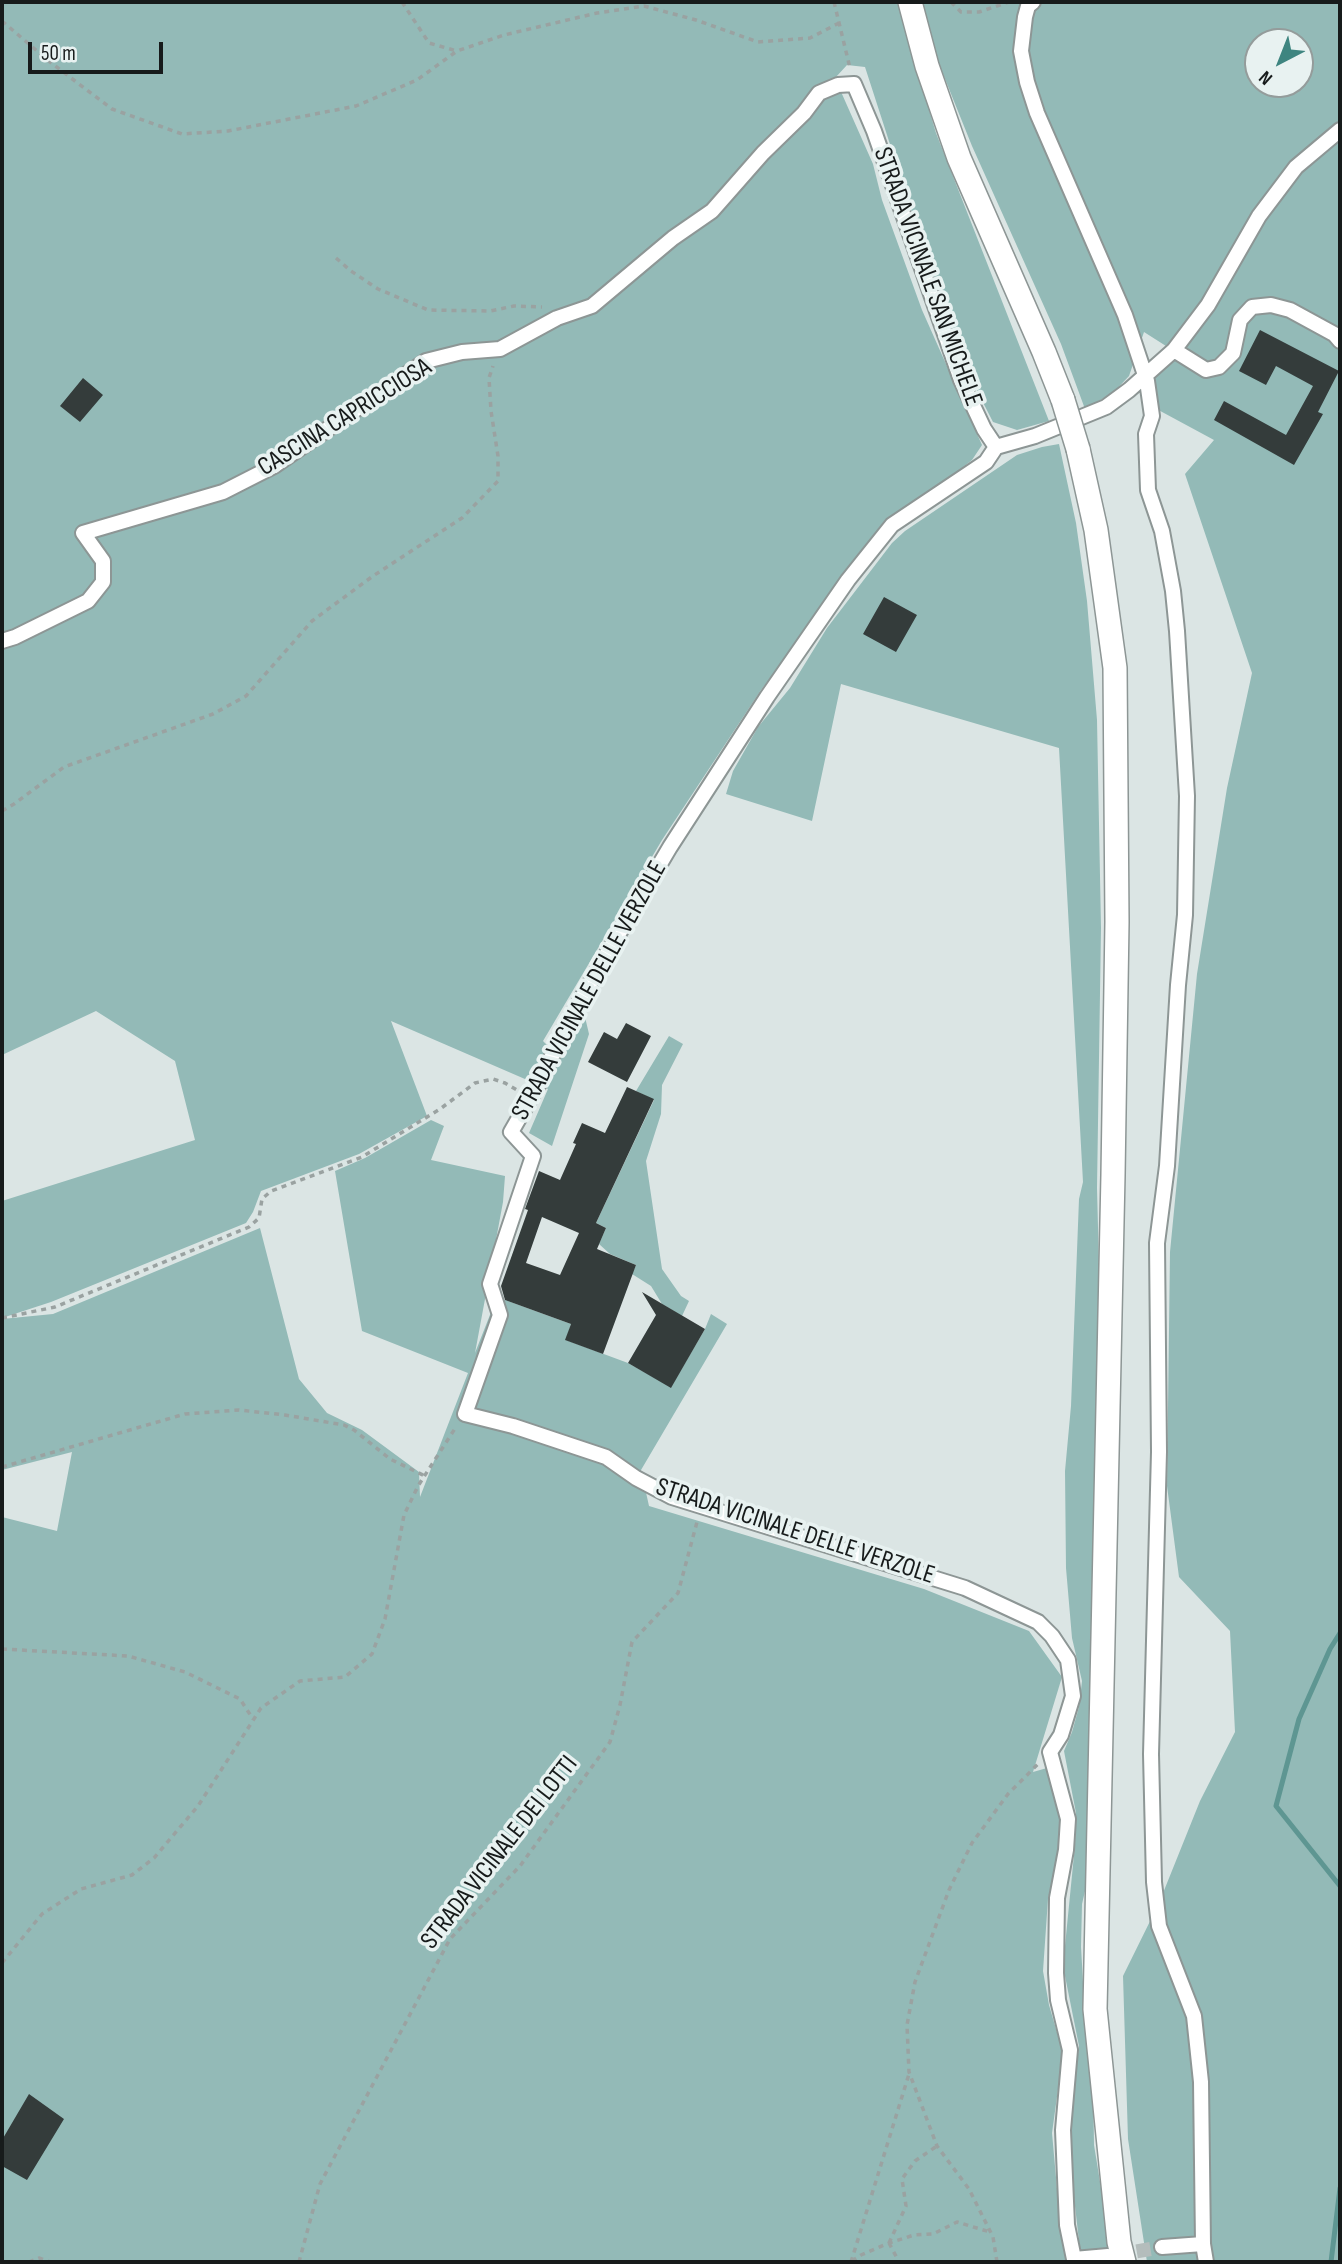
<!DOCTYPE html>
<style>
body{margin:0}
#map{position:relative;width:1342px;height:2264px;overflow:hidden;background:#dbe5e4;font-family:"Sofia Sans Condensed",sans-serif}
canvas{display:block}
.frame{position:absolute;inset:0;border:4px solid #171b1b;pointer-events:none}
.north{position:absolute;left:1244px;top:28px;width:70px;height:70px;box-sizing:border-box;background:#e8f2f1;border:2px solid #949c9b;border-radius:50%;rotate:222deg;font-size:19px;font-weight:700;line-height:28px;text-align:center;color:#171b1b}
.north::after{content:'';display:block;margin:auto;width:24px;height:32px;background:#3e8580;clip-path:polygon(50% 0,100% 100%,50% 72%,0 100%)}
.scale{position:absolute;left:28px;top:42px;width:135px;height:32px;box-sizing:border-box;border:4px solid #171b1b;border-top:0;padding-left:9px;font-size:21px;line-height:24px;white-space:nowrap;color:#171b1b;-webkit-text-stroke:5px #e8f2f1;paint-order:stroke}
</style>
<div id="map">
<canvas width="1342" height="2264"></canvas>
<div class="frame"></div>
<div class="north">N</div>
<div class="scale">50 m</div>
</div>
<script>
const g = document.querySelector('canvas').getContext('2d');
g.lineJoin = 'round';
function paint(path, color) {
  g.fillStyle = color;
  g.fill(path, 'evenodd');
}
function toPath(rows) {
  const path = new Path2D();
  for (const r of rows) {
    path.moveTo(r[0], r[1]);
    for (let i = 2; i < r.length; i += 2) path.lineTo(r[i], r[i + 1]);
  }
  return path;
}
function trace(path, color, width, dash) {
  g.strokeStyle = color;
  g.lineWidth = width;
  g.lineCap = dash ? 'butt' : 'round';
  g.setLineDash(dash || []);
  g.stroke(path);
}
function label(font, color, halo, rows, align = 'center') {
  g.font = font + ' "Sofia Sans Condensed",sans-serif';
  g.lineWidth = 7;
  g.setLineDash([]);
  g.textBaseline = 'middle';
  g.strokeStyle = halo;
  g.fillStyle = color;
  for (const [text, x, y, turn = 0] of rows) {
    g.save();
    g.translate(x, y);
    g.rotate((+turn || 0) * Math.PI / 180);
    g.textAlign = isNaN(turn) ? turn : align;
    if (halo) g.strokeText(text, 0, 0);
    g.fillText(text, 0, 0);
    g.restore();
  }
}
paint(toPath([
 [2,2,897,2,936,133,1049,421,1017,430,993,422,970,377,943,308,865,67,847,65,836,77,838,85,873,164,882,200,922,310,982,445,972,460,934,490,889,522,761,690,662,840,543,1041,554,1052,573,1034,585,1017,589,1034,552,1146,529,1133,548,1089,391,1021,427,1116,359,1154,261,1191,253,1212,246,1223,51,1302,2,1318,2,1201,195,1140,175,1061,96,1011,2,1055],
 [921,2,1340,2,1340,2262,1147,2262,1128,2139,1123,1976,1159,1903,1200,1801,1235,1732,1230,1631,1179,1577,1167,1486,1170,1252,1197,974,1227,788,1252,673,1185,474,1214,440,1151,406,1147,381,1177,353,1144,332,1129,376,1114,392,1085,409,1061,344,972,146,937,59],
 [1258,42,1300,42,1300,84,1258,84],
 [1059,444,1076,523,1087,601,1097,720,1101,928,1097,1188,1100,1306,1092,1861,1082,1904,1081,1947,1083,1982,1089,2013,1093,2077,1094,2145,1111,2249,1080,2250,1071,2171,1069,2128,1079,2046,1063,1966,1075,1845,1076,1813,1064,1751,1072,1732,1079,1707,1082,1681,1072,1638,1066,1568,1065,1471,1071,1406,1079,1199,1083,1182,1059,748,841,684,812,821,726,794,733,771,758,727,790,688,827,628,892,543,905,531,1017,455,1042,447],
 [669,1036,683,1044,662,1085,661,1114,646,1161,662,1269,681,1296,689,1301,682,1316,662,1304,651,1286,632,1274,636,1265,610,1254,599,1244,606,1228,596,1223,654,1100,636,1091],
 [431,1120,444,1126,431,1160,505,1176,503,1202,475,1353,497,1297,571,1324,566,1340,628,1363,671,1387,705,1329,711,1314,727,1324,641,1470,649,1506,924,1589,1029,1631,1062,1677,1033,1772,1047,1768,1056,1789,1061,1815,1059,1852,1048,1899,1043,1971,1049,2005,1063,2053,1052,2133,1060,2222,1066,2262,2,2262,2,1517,57,1531,72,1452,2,1470,2,1319,53,1314,260,1228,299,1379,327,1413,362,1430,419,1472,420,1497,468,1373,362,1331,335,1171,365,1158]
]), '#93bab7');
trace(toPath([
 [1340,1633,1330,1649,1299,1719,1276,1806,1340,1886],
 [1331,2262,1340,2188]
]), '#5e9692', 5);
paint(toPath([
 [1260,330,1339,371,1318,412,1323,414,1294,465,1214,420,1224,401,1286,435,1313,386,1276,366,1266,385,1239,371],
 [83,378,103,395,80,422,60,406],
 [884,597,917,615,896,652,863,634],
 [626,1023,651,1036,627,1082,588,1062,604,1032,617,1039],
 [627,1087,654,1099,596,1223,606,1228,597,1249,636,1265,603,1354,565,1340,571,1324,505,1300,501,1286,528,1210,525,1209,539,1171,560,1180,576,1144,573,1143,582,1123,605,1133],
 [542,1217,579,1233,560,1275,526,1263],
 [642,1292,705,1329,671,1388,628,1363,656,1315],
 [29,2094,64,2119,27,2180,2,2166,2,2140]
]), '#343c3b');
trace(toPath([
 [1116,2255,1162,2247]
]), '#b4bdbc', 14, [14, 7]);
const minor = toPath([
 [1033,2,1028,6,1025,17,1021,51,1027,82,1037,113,1125,315,1147,381,1152,416,1146,434,1148,490,1162,531,1173,591,1177,631,1187,796,1185,915,1178,985,1167,1166,1157,1243,1159,1452,1151,1754,1154,1882,1159,1926,1194,2016,1201,2082,1203,2244],
 [1174,350,1206,370,1219,367,1233,353,1240,320,1252,307,1271,305,1290,310,1334,334,1340,341],
 [996,447,986,462,892,525,848,580,767,697,670,847,602,962,565,1028,541,1080,511,1132,533,1156,490,1284,500,1315,465,1414,513,1426,606,1457,636,1478,672,1497,965,1588,1038,1622,1052,1636,1068,1660,1073,1696,1061,1735,1050,1752,1068,1819,1066,1850,1057,1898,1056,1973,1058,2000,1070,2050,1063,2130,1067,2225,1074,2259],
 [2,641,15,637,88,601,103,582,103,561,83,533,223,492,274,466,426,361,462,352,500,349,557,318,592,306,673,238,712,211,763,153,804,113,819,93,838,85,854,84,874,131,961,380,984,429,996,447,1035,436,1106,407,1129,390,1174,350,1208,305,1259,216,1296,167,1340,130],
 [1162,2247,1203,2244,1206,2262],
 [1074,2262,1074,2259,1108,2256]
]);
const primary = toPath([
 [910,2,927,66,959,158,1044,352,1063,400],
 [1078,449,1096,530,1115,668,1117,922,1113,1175,1095,2009,1119,2242,1124,2262]
]);
trace(minor, '#8d9695', 18);
trace(primary, '#8d9695', 26);
trace(toPath([
 [402,2,429,43,457,51],
 [834,2,850,68],
 [951,2,961,12,979,12,1009,2],
 [2,21,50,62,112,109,182,134,228,131,356,106,417,80,457,51,504,35,597,13,644,6,696,20,758,42,810,38,839,23],
 [336,258,351,271,378,289,428,310,490,311,514,306,542,307],
 [2,811,14,804,64,767,213,714,246,696,312,621,373,576,462,518,498,481,498,456,491,411,489,378,493,366],
 [2,1318,55,1307,249,1227,259,1218,262,1199,271,1191,362,1157,440,1109,475,1083,493,1079,505,1083,517,1090],
 [2,1467,185,1414,239,1410,285,1415,344,1425,354,1430,390,1459,425,1476],
 [2,1649,128,1656,185,1672,240,1699,253,1719],
 [2,1963,42,1914,81,1889,132,1875,154,1858,198,1806,261,1708,300,1681,345,1677,372,1654,385,1619,404,1515,418,1486,456,1427],
 [889,2243,906,2206,902,2179,915,2161,937,2146],
 [889,2243,897,2258,896,2262],
 [852,2261,861,2255,889,2243,914,2235,933,2234,957,2222,990,2232],
 [29,2262,39,2258,50,2262],
 [299,2262,320,2184,450,1939,520,1866,610,1742,620,1705,632,1642,678,1593,697,1522],
 [851,2262,909,2074],
 [997,2262,993,2237,969,2189,937,2146,909,2072,907,2025,915,1982,949,1890,972,1843,1008,1794,1039,1763]
]), '#9aa2a1', 3.5, [5, 5]);
trace(minor, '#fff', 14);
trace(primary, '#fff', 23);
const primaryBridge = toPath([
 [1063,400,1078,449]
]);
trace(primaryBridge, '#8d9695', 26, []);
trace(primaryBridge, '#fff', 23);
label('26px', '#171b1b', '#e8f2f1', [
 ["STRADA VICINALE SAN MICHELE",927,277,70],
 ["CASCINA CAPRICCIOSA",345,418,-32],
 ["STRADA VICINALE DELLE VERZOLE",590,991,-61],
 ["STRADA VICINALE DELLE VERZOLE",795,1532,18],
 ["STRADA VICINALE DEI LOTTI",500,1853,-52]
]);
</script>
